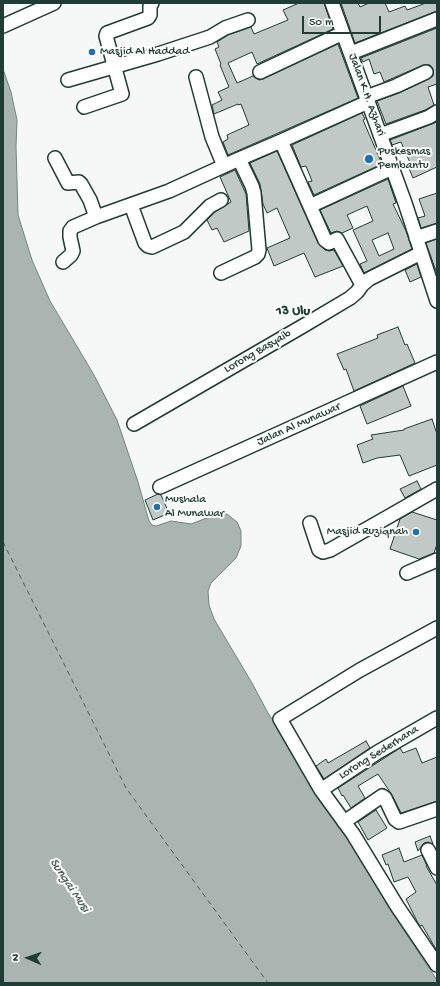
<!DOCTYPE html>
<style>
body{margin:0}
#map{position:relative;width:440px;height:986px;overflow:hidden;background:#f6f7f7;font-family:"Gochi Hand",sans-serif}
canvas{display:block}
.frame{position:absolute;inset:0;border:4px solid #1f3d34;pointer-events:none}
.north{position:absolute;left:8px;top:938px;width:40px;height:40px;-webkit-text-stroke:3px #fff;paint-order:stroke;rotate:272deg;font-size:11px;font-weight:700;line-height:16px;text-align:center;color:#1f3d34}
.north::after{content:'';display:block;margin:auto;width:14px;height:18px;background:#1f3d34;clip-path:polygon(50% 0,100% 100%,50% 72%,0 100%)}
.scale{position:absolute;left:302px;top:16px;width:79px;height:18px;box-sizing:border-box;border:2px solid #1f3d34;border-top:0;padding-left:5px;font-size:12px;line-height:14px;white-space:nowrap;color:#1f3d34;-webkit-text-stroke:3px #fff;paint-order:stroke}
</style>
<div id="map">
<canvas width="440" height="986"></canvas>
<div class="frame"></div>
<div class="north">N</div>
<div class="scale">50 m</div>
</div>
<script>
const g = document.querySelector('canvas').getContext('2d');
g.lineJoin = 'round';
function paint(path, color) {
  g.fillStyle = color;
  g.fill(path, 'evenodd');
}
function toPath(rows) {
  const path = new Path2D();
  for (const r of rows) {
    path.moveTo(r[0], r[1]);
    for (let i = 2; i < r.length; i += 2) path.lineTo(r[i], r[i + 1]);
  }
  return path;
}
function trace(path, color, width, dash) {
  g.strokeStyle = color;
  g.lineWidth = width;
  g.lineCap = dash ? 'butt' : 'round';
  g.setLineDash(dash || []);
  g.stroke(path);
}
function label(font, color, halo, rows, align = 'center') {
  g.font = font + ' "Gochi Hand",sans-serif';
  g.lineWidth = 4;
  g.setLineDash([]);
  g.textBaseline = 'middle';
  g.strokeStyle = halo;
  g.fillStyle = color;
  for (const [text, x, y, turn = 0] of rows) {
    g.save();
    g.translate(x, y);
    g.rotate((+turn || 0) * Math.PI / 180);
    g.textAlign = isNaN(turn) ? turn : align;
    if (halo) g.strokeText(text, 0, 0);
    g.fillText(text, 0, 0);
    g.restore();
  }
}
const water = toPath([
 [3,69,11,92,17,120,16,146,18,215,32,260,50,301,94,375,117,420,138,482,149,521,152,525,156,526,171,521,191,524,217,514,227,514,237,522,241,531,241,546,236,558,211,583,208,591,209,605,214,619,252,683,268,713,365,866,391,911,437,980,437,983,3,983,3,69]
]);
paint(water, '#aab5b1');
trace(water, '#72857f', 1);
trace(toPath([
 [3,542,126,788,268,983]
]), '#49615a', 1, [5, 4]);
const building = toPath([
 [299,3,324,3,333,29,257,64,252,52,228,63,237,83,253,76,259,80,263,79,338,44,358,98,228,155,223,142,228,139,227,135,249,125,241,104,238,105,238,104,214,114,212,105,222,100,218,92,229,87,220,65,221,64,215,49,219,47,217,42,228,35,251,27,254,34,288,20,283,10,299,3],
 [341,3,358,3,360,7,369,3,385,3,389,12,405,6,407,10,426,3,437,3,437,11,355,43,341,3],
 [437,28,437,84,428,87,434,105,425,110,386,124,377,101,399,93,429,79,433,76,433,69,430,65,423,65,384,82,380,72,374,74,369,59,363,62,361,58,437,28],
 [362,113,365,119,363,120,382,164,314,195,308,182,312,181,306,166,301,167,292,145,362,113],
 [437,122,437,167,413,178,408,166,411,165,401,142,392,145,390,140,437,122],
 [277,151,318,243,325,250,329,251,334,250,343,266,315,277,304,253,274,266,267,248,290,238,277,208,267,213,263,204,260,184,250,163,277,151],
 [235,170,246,194,249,231,224,242,217,228,212,230,207,220,215,212,231,202,220,177,235,170],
 [388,179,396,203,393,204,406,231,412,249,364,273,360,264,367,261,353,230,373,221,367,206,347,215,353,228,342,233,337,231,331,233,320,210,388,179],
 [388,233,394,249,379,256,372,240,388,233],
 [437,193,437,223,421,228,418,218,425,216,419,199,437,193],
 [437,239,437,270,436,271,426,243,437,239],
 [417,264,421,277,410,282,405,270,417,264],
 [398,327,405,345,407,344,415,363,354,391,346,369,344,370,337,354,378,338,377,335,398,327],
 [403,386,411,406,367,424,360,406,403,386],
 [432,419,437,434,437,465,409,476,400,455,377,458,363,463,357,445,373,439,371,435,404,430,404,429,432,419],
 [417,481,421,489,405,498,400,489,417,481],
 [158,494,161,495,169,513,153,520,145,500,158,494],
 [412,512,437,520,437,544,434,553,419,559,390,549,400,519,412,512],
 [366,741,370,748,324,779,316,766,326,759,328,763,366,741],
 [400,748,403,753,416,748,422,763,437,757,437,801,401,813,392,795,378,774,358,786,365,798,351,808,343,795,342,796,338,788,400,748],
 [376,810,387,828,368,840,358,822,376,810],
 [430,836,433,844,428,842,424,843,418,851,415,842,430,836],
 [399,848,404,862,422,855,427,866,426,866,437,885,437,951,422,925,420,926,418,923,406,899,416,892,408,877,394,882,388,864,386,865,382,855,399,848]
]);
paint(building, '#c0c9c6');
trace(building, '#1f3d34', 1);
const minor = toPath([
 [332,3,405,203,437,301],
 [3,26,54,3],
 [351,53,437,19],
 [260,72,343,33],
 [196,77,212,137,224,166],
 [68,80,158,54,210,37,225,28,248,20],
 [366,97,396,86,426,72],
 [84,107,122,94,106,36,107,33,148,18,150,15,150,6,152,3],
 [380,135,429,117,437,112],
 [281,141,325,240,329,243,337,239,362,285],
 [55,158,68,183,79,182,81,184,90,200,96,217],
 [131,205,145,243,148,246,152,247,184,232,210,206,221,200],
 [310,206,392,168],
 [416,238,437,231],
 [63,262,71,255,73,251,70,237,70,231,73,227,96,217,169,191,239,159,281,141,368,102],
 [221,273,255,257,258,254,259,250,254,193,252,186,239,159],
 [134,424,303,326,350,298,357,292,362,285,369,279,421,253],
 [160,487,437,362],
 [310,523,319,550,323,552,330,550,437,489],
 [407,573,437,560],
 [437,628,360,670,280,719,321,790,353,834,397,906,437,965],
 [321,790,378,752,437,718],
 [344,822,382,796,385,798,395,819,399,822,437,809],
 [428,850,437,868]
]);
trace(minor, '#1f3d34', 16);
trace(minor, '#fff', 13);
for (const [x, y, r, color] of [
 [92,52,4,"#1f6fb2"],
 [369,159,5,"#1f6fb2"],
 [157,507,4,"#1f6fb2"],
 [416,532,4,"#1f6fb2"]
]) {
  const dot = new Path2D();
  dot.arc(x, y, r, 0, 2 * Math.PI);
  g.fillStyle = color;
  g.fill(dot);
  trace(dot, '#fff', 1.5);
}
label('12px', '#1f3d34', '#fff', [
 ["Masjid Al Haddad",100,52],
 ["Puskesmas",378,152],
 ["Pembantu",378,166],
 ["Mushala",165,500],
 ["Al Munawar",165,514],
 ["Masjid Ruziqnah",408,532,"right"]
], 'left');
label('12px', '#1f3d34', '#fff', [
 ["Jalan K.H. Azhari",366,95,70],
 ["Lorong Basyaib",258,352,-30],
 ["Jalan Al Munawar",299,425,-24],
 ["Lorong Sederhana",379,753,-32]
]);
label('italic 13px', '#49615a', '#fff', [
 ["Sungai Musi",69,886,56]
]);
label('bold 14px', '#1f3d34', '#fff', [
 ["13 Ulu",293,312]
]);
</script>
